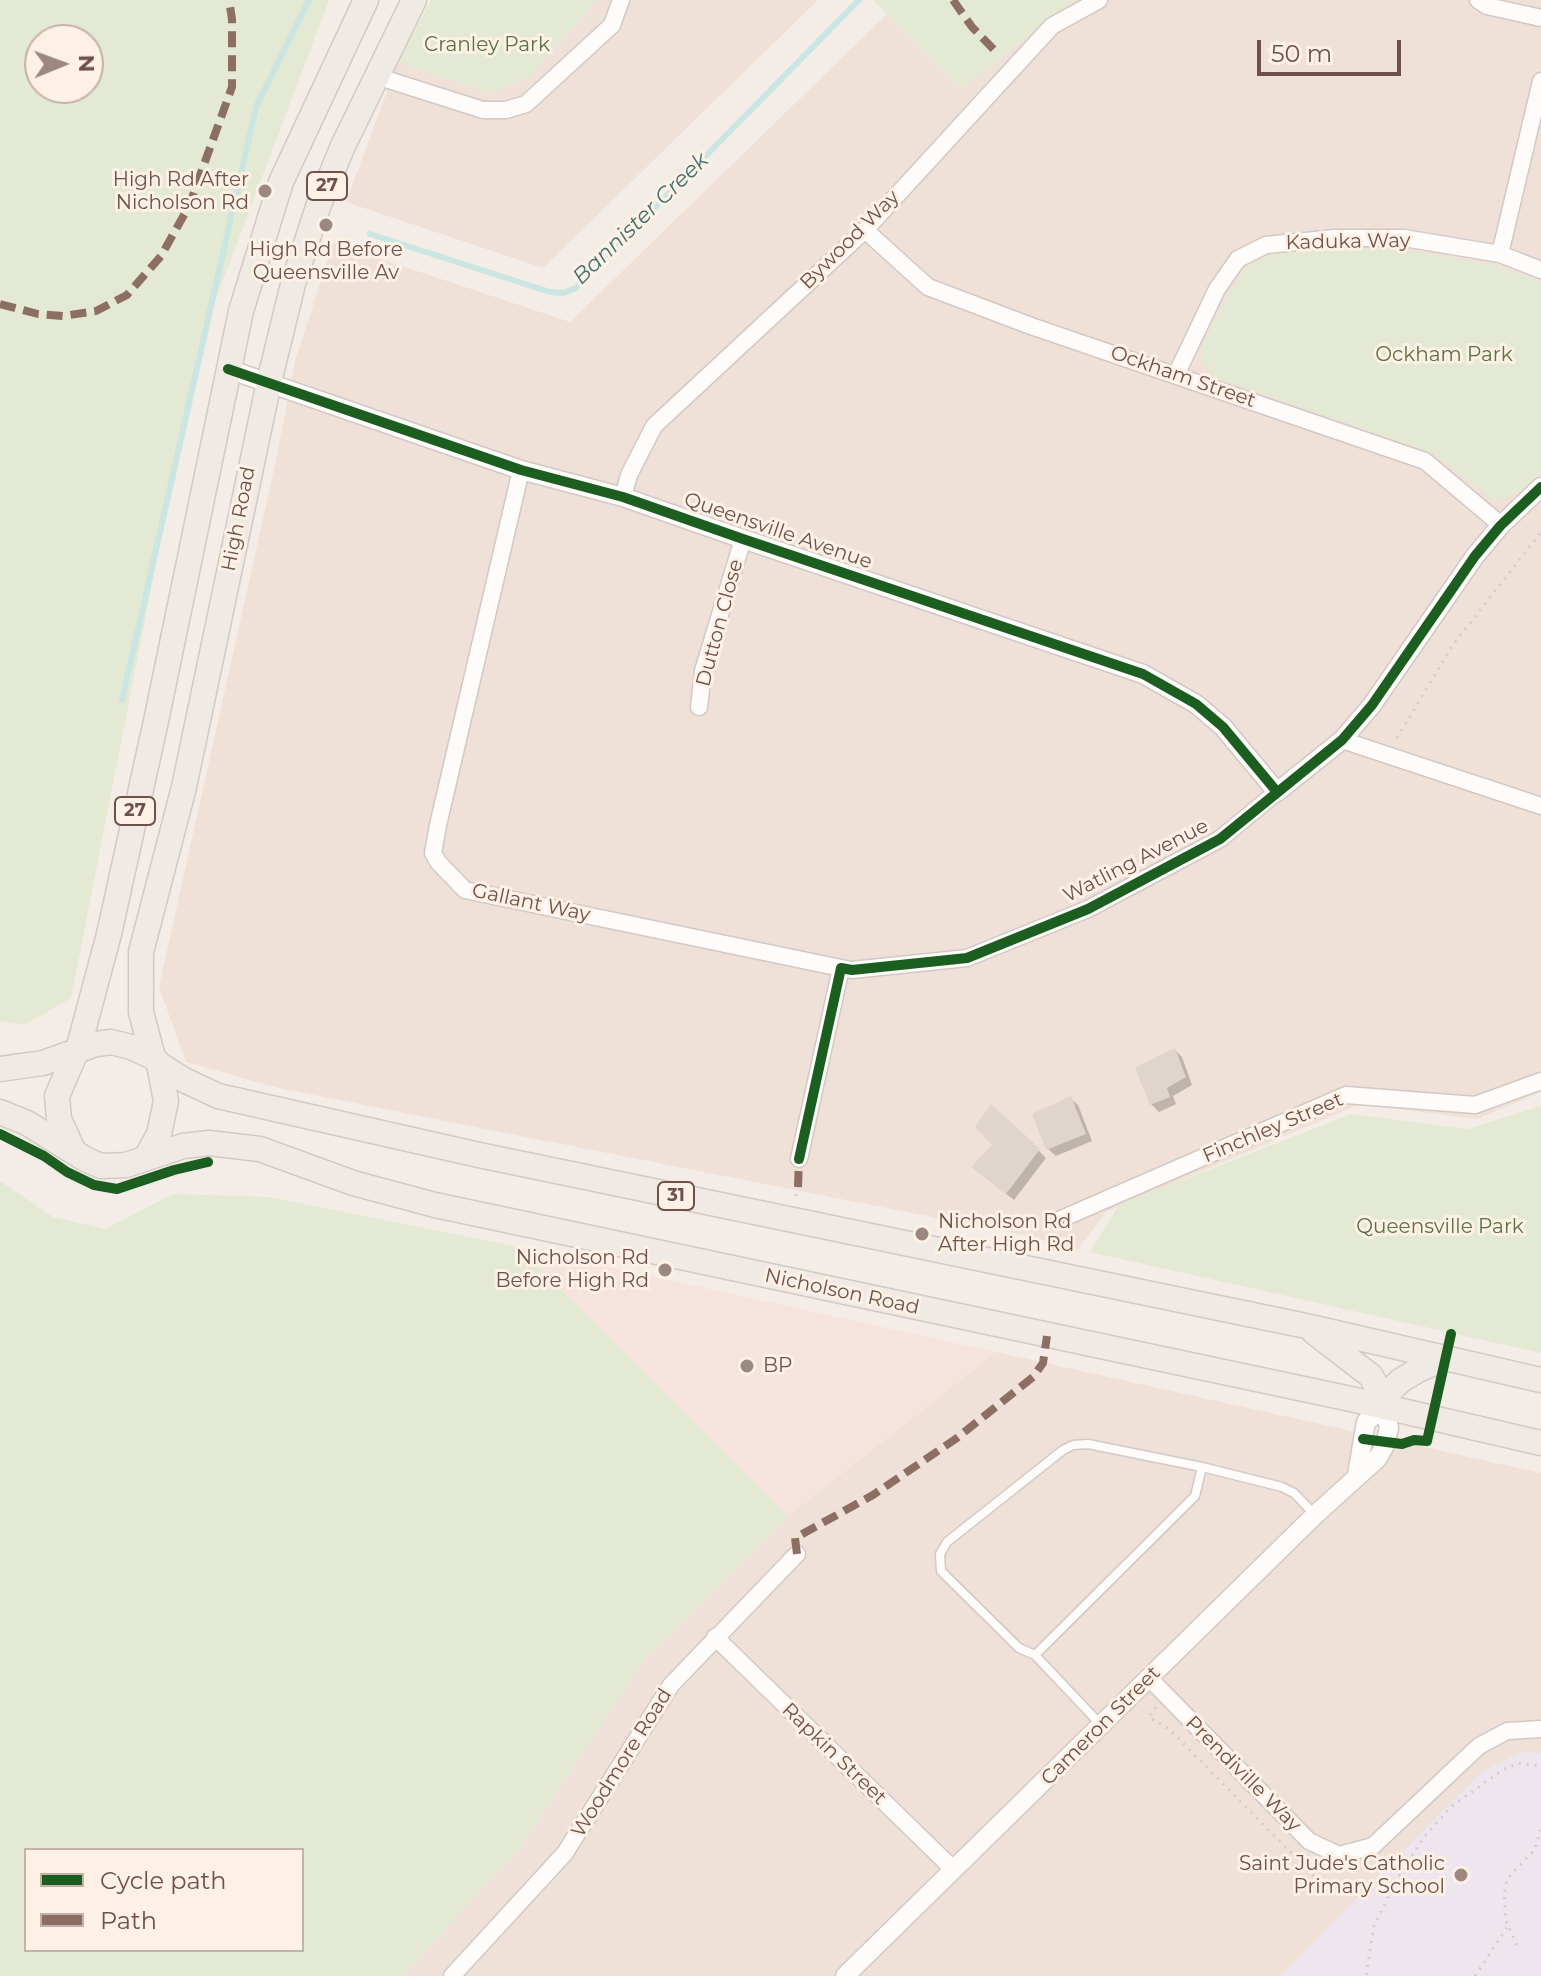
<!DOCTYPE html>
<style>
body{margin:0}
#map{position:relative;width:1541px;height:1976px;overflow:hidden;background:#f4ede7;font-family:Montserrat,sans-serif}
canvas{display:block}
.legend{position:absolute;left:24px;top:1848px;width:280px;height:104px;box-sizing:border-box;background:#fdf1e6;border:2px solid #c4b1a8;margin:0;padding:10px 14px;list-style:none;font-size:24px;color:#6e514a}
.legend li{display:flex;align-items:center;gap:16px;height:40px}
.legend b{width:40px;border:2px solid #c4b1a8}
.north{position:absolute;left:24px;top:24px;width:80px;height:80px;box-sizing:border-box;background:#fdf1e6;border:2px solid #c4b1a8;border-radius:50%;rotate:89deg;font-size:22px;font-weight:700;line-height:32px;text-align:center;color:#6e514a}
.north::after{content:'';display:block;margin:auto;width:28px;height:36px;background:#9d8881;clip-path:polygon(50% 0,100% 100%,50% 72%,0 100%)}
.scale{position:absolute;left:1257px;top:40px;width:144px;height:36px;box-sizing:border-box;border:4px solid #6e514a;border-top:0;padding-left:10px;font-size:24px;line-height:28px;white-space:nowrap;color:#6e514a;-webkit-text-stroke:6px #fdf1e6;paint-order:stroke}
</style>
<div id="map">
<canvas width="1541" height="1976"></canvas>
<ul class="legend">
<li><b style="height:10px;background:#1b5e20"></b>Cycle path</li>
<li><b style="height:10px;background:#8d6e63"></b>Path</li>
</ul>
<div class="north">N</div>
<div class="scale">50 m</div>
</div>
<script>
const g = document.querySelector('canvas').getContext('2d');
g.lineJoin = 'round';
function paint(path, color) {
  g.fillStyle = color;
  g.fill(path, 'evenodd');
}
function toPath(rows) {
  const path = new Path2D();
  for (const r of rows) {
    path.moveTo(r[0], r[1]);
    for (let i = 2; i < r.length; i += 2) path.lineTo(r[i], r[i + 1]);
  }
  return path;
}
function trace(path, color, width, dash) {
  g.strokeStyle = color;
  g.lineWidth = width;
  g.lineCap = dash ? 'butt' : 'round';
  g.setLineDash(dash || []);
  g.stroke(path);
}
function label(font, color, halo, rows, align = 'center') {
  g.font = font + ' Montserrat,sans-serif';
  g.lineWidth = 6;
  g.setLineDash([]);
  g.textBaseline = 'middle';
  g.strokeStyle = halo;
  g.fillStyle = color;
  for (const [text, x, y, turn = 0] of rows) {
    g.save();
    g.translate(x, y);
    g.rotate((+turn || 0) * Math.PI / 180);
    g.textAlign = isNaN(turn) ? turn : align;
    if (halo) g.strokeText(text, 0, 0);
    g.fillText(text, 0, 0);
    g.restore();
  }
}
paint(toPath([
 [597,0,818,0,543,268,346,202,398,62,489,94,530,76],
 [1075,0,1541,0,1541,1092,1477,1119,1360,1104,1106,1212,1077,1250,1028,1236,278,1088,186,1062,159,987,275,465,295,361,333,243,570,322,887,14,961,89],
 [996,1352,1541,1473,1541,1976,402,1976,521,1847,644,1660,788,1516]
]), '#efe1d7');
paint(toPath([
 [519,1247,996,1352,788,1516]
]), '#f7e3dd');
paint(toPath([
 [1522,1752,1541,1753,1541,1976,1280,1976,1480,1773]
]), '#eee5ef');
paint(toPath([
 [0,0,329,0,199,344,71,998,24,1025,0,1021],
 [40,40,88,40,88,88,40,88],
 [431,0,597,0,530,76,489,94,398,62],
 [873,0,1075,0,961,89],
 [1336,249,1400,249,1498,266,1541,282,1541,473,1519,493,1495,501,1434,453,1215,378,1201,361,1202,344,1230,292,1247,267,1272,253],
 [1541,1106,1541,1353,1090,1252,1119,1205,1351,1114,1468,1129],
 [0,1181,53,1217,105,1229,173,1194,269,1197,519,1247,788,1516,644,1660,521,1847,402,1976,0,1976],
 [26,1850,302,1850,302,1950,26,1950]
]), '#e3e9d2');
paint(toPath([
 [1175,1050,1182,1057,1192,1085,1173,1096,1176,1104,1159,1112,1151,1104],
 [1070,1098,1078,1105,1092,1141,1056,1156,1048,1149],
 [1038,1150,1046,1158,1014,1200,981,1174]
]), '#0003');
trace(toPath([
 [370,234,550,292,563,293,576,288,859,0],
 [122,700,256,107,309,0]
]), '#cae5e2', 6);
paint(toPath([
 [1175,1048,1186,1077,1167,1088,1170,1097,1150,1105,1135,1068],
 [1071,1096,1086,1134,1046,1150,1032,1114],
 [991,1104,1040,1149,1006,1194,971,1167,992,1145,975,1127]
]), '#e0d4cf');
const service = toPath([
 [1035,1655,1195,1496,1202,1467],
 [1102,1726,1035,1655,1019,1648,941,1571,940,1554,947,1542,1063,1450,1073,1445,1088,1444,1202,1467,1282,1487,1294,1493,1314,1514]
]);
const minor = toPath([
 [1478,0,1487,6,1541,18],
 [376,76,483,110,506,110,526,104,612,25,621,0],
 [865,230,928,287,1031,326,1425,461,1501,525],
 [1500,254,1541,81],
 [1176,375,1217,289,1238,259,1266,245,1335,238,1404,238,1500,254,1541,270],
 [521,470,438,825,433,853,438,862,465,890,841,968],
 [623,497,629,475,654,426,865,230,1052,26,1099,0],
 [699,707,703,671,743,539],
 [1342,740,1541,806],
 [799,1159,841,968,852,970,967,958,1088,909,1220,839,1277,792],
 [1061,1219,1346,1095,1475,1105,1541,1081],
 [715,1637,954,1870],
 [1149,1678,1309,1841,1339,1855,1373,1846,1479,1746,1507,1731,1541,1729],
 [452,1976,565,1853,671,1685,797,1554]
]);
const tertiary = toPath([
 [228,369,521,470,623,497,743,539,1143,674,1196,704,1223,727,1277,792,1342,740,1372,705,1475,556,1501,525,1541,487],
 [845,1976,1315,1515,1377,1459,1384,1447,1389,1428,1384,1407,1366,1422,1357,1475]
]);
const primary = toPath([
 [78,1050,109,934,156,721,241,311,281,182,366,0],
 [153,1057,141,1012,141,952,184,787,269,382,293,284,318,207,342,148,414,0],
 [0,1069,43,1063,96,1044,111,1042,131,1047,153,1057,159,1064,184,1080,218,1096,479,1155,1306,1326,1541,1380],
 [0,1112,27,1123,85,1159,101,1166,126,1165,183,1146,209,1143,260,1149,353,1183,435,1205,1351,1399,1541,1443],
 [74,1152,59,1119,57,1096,76,1052],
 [147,1156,159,1134,166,1101,159,1064],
 [1314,1332,1371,1376,1379,1391,1384,1407],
 [1384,1407,1390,1391,1400,1381,1418,1370,1446,1358]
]);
trace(service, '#d2c8c4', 11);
trace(minor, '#d2c8c4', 19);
trace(tertiary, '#d2c8c4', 21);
trace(primary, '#d3c9c4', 27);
trace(toPath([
 [1397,738,1452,646,1541,532],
 [796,1196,798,1187],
 [1156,1707,1149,1717,1169,1729,1323,1885,1337,1891,1348,1891,1372,1889,1395,1883,1374,1926,1366,1976],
 [1395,1883,1423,1838,1452,1806,1501,1771,1518,1763,1541,1766],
 [1517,1945,1506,1921,1504,1894,1507,1879,1535,1849,1541,1829],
 [1475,1976,1508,1926]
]), '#d5ccca', 3, [2, 6]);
trace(service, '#fdfcfb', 8);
trace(minor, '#fdfcfb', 16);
trace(tertiary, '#fdfcfb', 18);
trace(primary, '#f0eae4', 24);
trace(toPath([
 [953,0,972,27,999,55],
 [0,304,38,314,63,316,96,311,127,295,161,256,189,206,232,87,232,19,229,0],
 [798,1187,799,1159],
 [1053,1250,1061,1219],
 [797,1554,795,1538,873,1495,957,1438,1033,1377,1043,1363,1047,1336]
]), '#8d6e63', 8, [16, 8]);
trace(toPath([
 [228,369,521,470,623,497,743,539,1143,674,1196,704,1223,727,1277,792],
 [0,1134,44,1156,67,1172,94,1185,117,1189,174,1170,208,1162],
 [799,1159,841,968,852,970,967,958,1088,909,1220,839,1342,740,1372,705,1475,556,1501,525,1541,487],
 [1363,1439,1402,1444,1414,1440,1427,1441,1451,1334]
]), '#1b5e20', 10);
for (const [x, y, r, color] of [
 [265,191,8,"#9d8881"],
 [326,225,8,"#9d8881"],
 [922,1234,8,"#9d8881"],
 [665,1270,8,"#9d8881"],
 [747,1366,8,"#9d8881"],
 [1461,1875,8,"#9d8881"]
]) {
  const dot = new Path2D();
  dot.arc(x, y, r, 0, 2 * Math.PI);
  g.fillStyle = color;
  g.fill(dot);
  trace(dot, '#fdf1e6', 3);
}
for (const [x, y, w] of [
 [327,186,40],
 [135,811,40],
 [676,1196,36]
]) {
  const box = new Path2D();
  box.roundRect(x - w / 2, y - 14, w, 28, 6);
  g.fillStyle = '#fdf1e6';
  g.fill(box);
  trace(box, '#6e514a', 2);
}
label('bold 18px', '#6e514a', null, [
 ["27",327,186],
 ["27",135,811],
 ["31",676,1196]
]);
label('20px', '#597343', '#fdf1e6', [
 ["Cranley Park",487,45],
 ["Ockham Park",1444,355],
 ["Queensville Park",1440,1227]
]);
label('20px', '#6e514a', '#fdf1e6', [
 ["High Rd After",249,180],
 ["Nicholson Rd",249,203],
 ["High Rd Before",326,250,"center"],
 ["Queensville Av",326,273,"center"],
 ["Nicholson Rd",938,1222,"left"],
 ["After High Rd",938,1245,"left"],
 ["Nicholson Rd",649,1258],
 ["Before High Rd",649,1281],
 ["BP",763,1366,"left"],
 ["Saint Jude's Catholic",1445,1864],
 ["Primary School",1445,1887]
], 'right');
label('20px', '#6e514a', '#fdf1e6', [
 ["Bywood Way",850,240,-45],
 ["Kaduka Way",1348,242,-1],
 ["Ockham Street",1183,377,19],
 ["High Road",239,519,-79],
 ["Queensville Avenue",778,531,19],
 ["Dutton Close",720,623,-75],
 ["Watling Avenue",1136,861,-27],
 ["Gallant Way",531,903,12],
 ["Finchley Street",1273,1128,-23],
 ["Nicholson Road",842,1292,12],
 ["Cameron Street",1101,1726,-45],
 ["Rapkin Street",834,1754,44],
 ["Woodmore Road",622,1763,-58],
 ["Prendiville Way",1243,1774,45]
]);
label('italic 22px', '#407273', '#fdf1e6', [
 ["Bannister Creek",641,219,-44]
]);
</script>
